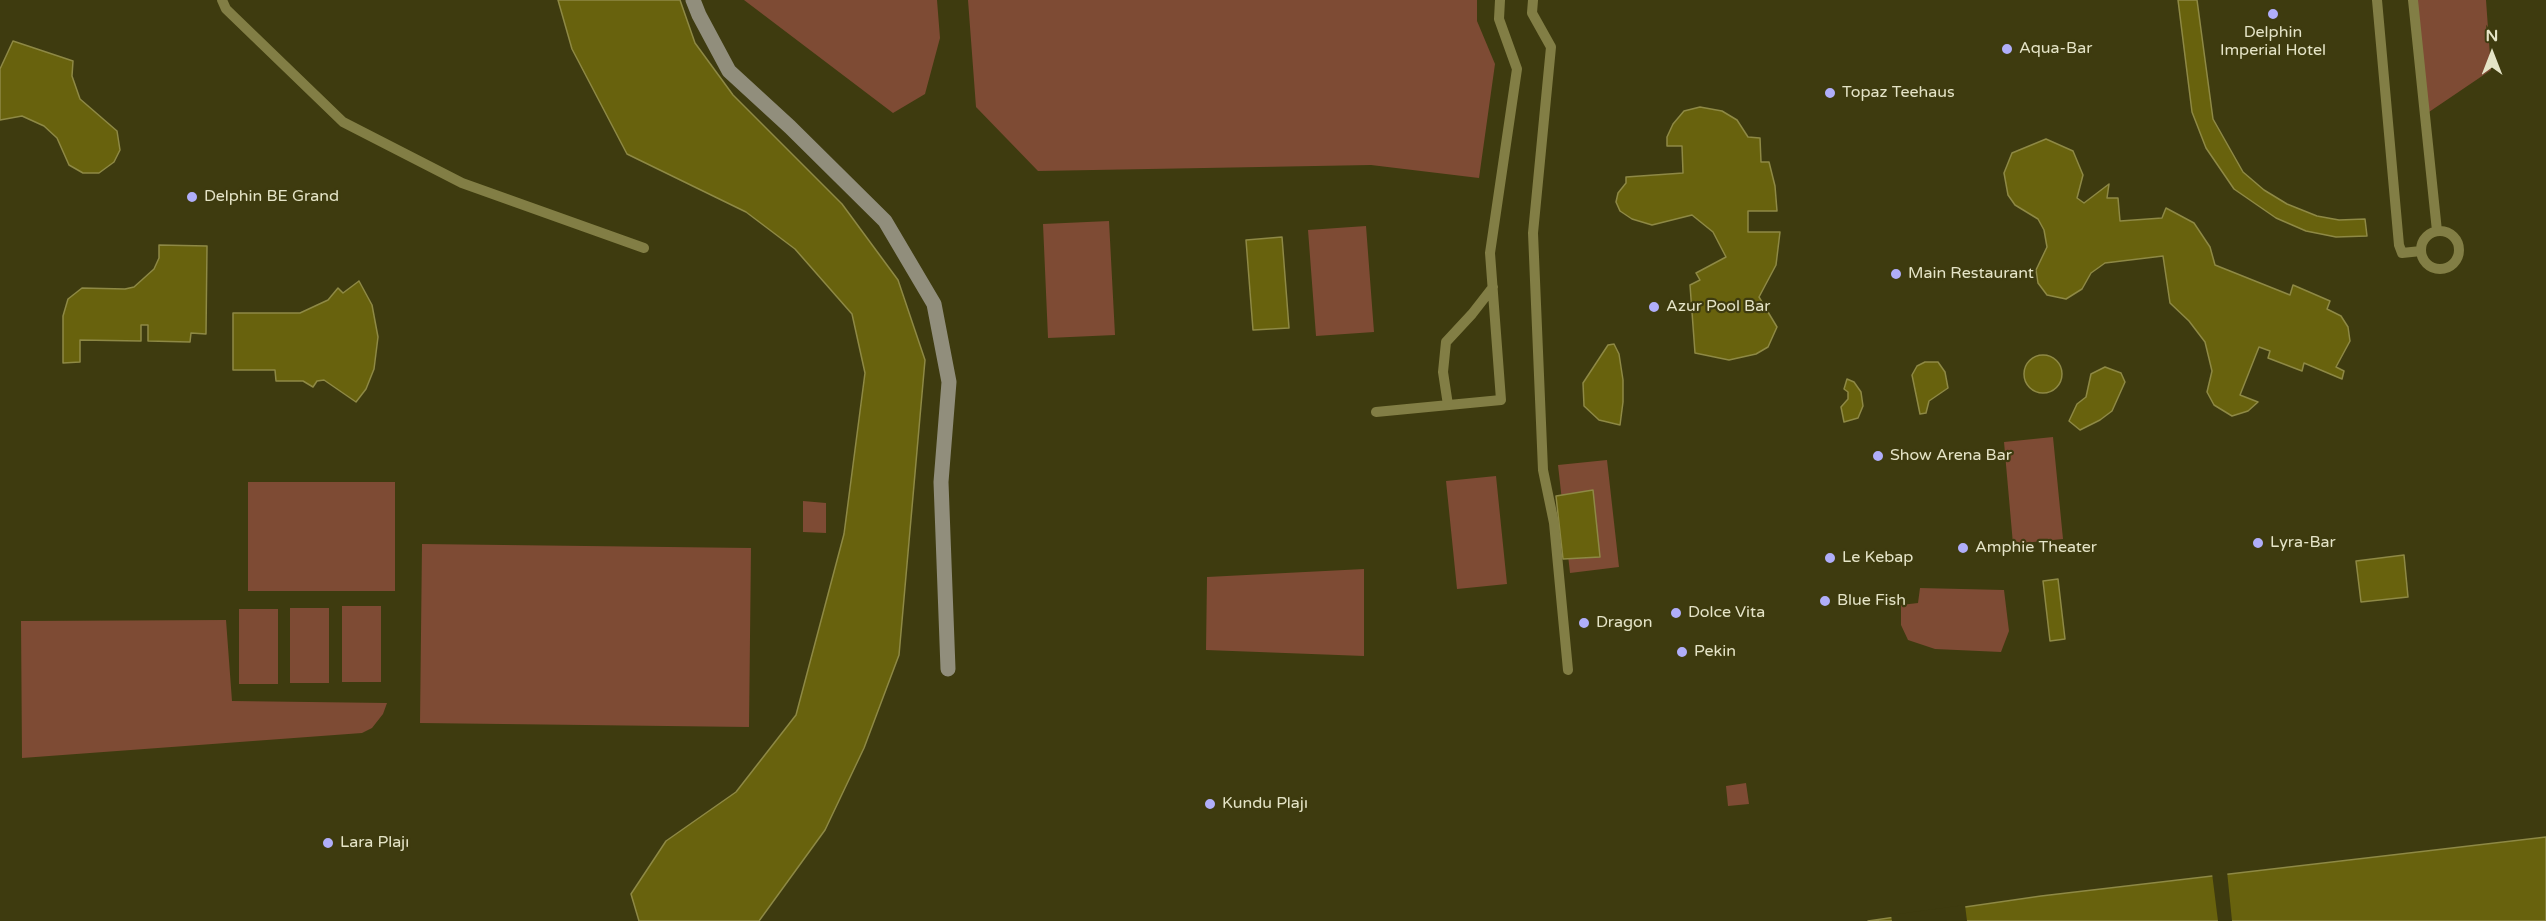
<!DOCTYPE html>
<meta charset="utf-8">
<style>
body{margin:0}
#map{position:relative;width:2546px;height:921px;overflow:hidden;background:#3e3b0f;font-family:"Varela Round",sans-serif}
canvas{display:block}
.north{position:absolute;left:2462px;top:24px;width:60px;height:60px;-webkit-text-stroke:4px #3e3b0f;paint-order:stroke;rotate:0deg;font-size:16px;font-weight:700;line-height:24px;text-align:center;color:#e5e4c7}
.north::after{content:'';display:block;margin:auto;width:21px;height:27px;background:#e5e4c7;clip-path:polygon(50% 0,100% 100%,50% 72%,0 100%)}
</style>
<div id="map">
<canvas width="2546" height="921"></canvas>
<div class="north">N</div>
</div>
<script>
const g = document.querySelector('canvas').getContext('2d');
g.lineJoin = 'round';
function paint(path, color) {
  g.fillStyle = color;
  g.fill(path, 'evenodd');
}
function toPath(rows) {
  const path = new Path2D();
  for (const r of rows) {
    if (r.length === 3) {
      path.moveTo(r[0] + r[2], r[1]);
      path.arc(r[0], r[1], r[2], 0, 2 * Math.PI);
      continue;
    }
    path.moveTo(r[0], r[1]);
    for (let i = 2; i < r.length; i += 2) path.lineTo(r[i], r[i + 1]);
  }
  return path;
}
function trace(path, color, width, dash) {
  g.strokeStyle = color;
  g.lineWidth = width;
  g.lineCap = dash ? 'butt' : 'round';
  g.setLineDash(dash || []);
  g.stroke(path);
}
function label(font, color, halo, rows, align = 'center') {
  g.font = font + ' "Varela Round",sans-serif';
  g.lineWidth = 4.5;
  g.setLineDash([]);
  g.textBaseline = 'middle';
  g.strokeStyle = halo;
  g.fillStyle = color;
  for (const [text, x, y, turn = 0] of rows) {
    g.save();
    g.translate(x, y);
    g.rotate((+turn || 0) * Math.PI / 180);
    g.textAlign = isNaN(turn) ? turn : align;
    if (halo) g.strokeText(text, 0, 0);
    g.fillText(text, 0, 0);
    g.restore();
  }
}
paint(toPath([
 [744,0,937,0,940,38,925,94,893,113],
 [968,0,1477,0,1477,21,1495,64,1479,178,1371,165,1038,171,976,107],
 [2415,0,2486,0,2491,70,2426,114],
 [1109,221,1115,335,1048,338,1043,224],
 [1366,226,1374,332,1316,336,1308,230],
 [2053,437,2063,539,2013,544,2004,442],
 [1607,460,1619,567,1570,573,1558,465],
 [1496,476,1507,584,1457,589,1446,481],
 [248,482,395,482,395,591,248,591],
 [803,501,826,503,826,533,803,532],
 [422,544,751,548,749,727,420,723],
 [1364,569,1364,656,1206,650,1207,577],
 [1920,588,2004,590,2009,631,2001,652,1935,649,1908,640,1901,625,1901,605,1918,603],
 [342,606,381,606,381,682,342,682],
 [290,608,329,608,329,683,290,683],
 [239,609,278,609,278,684,239,684],
 [226,620,232,701,387,703,383,714,372,728,362,733,22,758,21,621],
 [1746,783,1749,804,1728,806,1726,786]
]), '#7e4b34');
const water = toPath([
 [558,0,680,0,695,43,733,95,842,204,898,280,925,360,899,655,864,748,825,830,759,921,639,921,631,894,666,841,736,792,796,715,844,534,865,373,852,314,795,249,746,212,627,154,572,49,558,0],
 [2178,0,2197,0,2213,119,2243,172,2264,190,2287,204,2317,216,2339,220,2365,219,2367,236,2336,237,2306,231,2276,218,2234,189,2206,148,2192,112,2178,0],
 [13,41,73,61,72,76,80,99,117,131,120,150,114,162,99,173,83,173,69,165,57,138,44,126,22,116,0,120,0,69,13,41],
 [1700,107,1722,111,1737,120,1748,137,1760,138,1761,162,1769,162,1775,186,1777,211,1748,211,1748,232,1780,232,1776,265,1759,297,1777,327,1768,347,1756,354,1729,360,1695,353,1690,285,1700,280,1696,273,1726,257,1713,232,1692,215,1652,225,1632,219,1620,211,1616,202,1618,193,1626,183,1626,177,1683,173,1682,146,1667,146,1667,137,1673,124,1684,111,1700,107],
 [2046,139,2073,151,2083,175,2077,198,2084,203,2109,184,2107,198,2118,198,2120,221,2162,218,2166,208,2194,223,2210,247,2215,265,2290,295,2293,285,2330,301,2327,309,2341,316,2348,327,2350,341,2336,367,2344,371,2342,379,2304,363,2302,371,2268,358,2270,351,2259,347,2240,395,2258,402,2248,411,2232,416,2214,405,2207,392,2212,371,2205,342,2189,321,2170,303,2163,256,2105,263,2091,273,2082,289,2066,299,2047,295,2038,283,2036,270,2047,247,2044,230,2038,219,2015,205,2008,195,2004,173,2012,153,2046,139],
 [1282,237,1289,328,1253,330,1246,240,1282,237],
 [159,245,207,246,206,334,191,333,190,342,148,341,148,325,141,325,141,341,80,340,80,362,63,363,63,316,68,299,82,288,125,289,134,287,154,269,159,258,159,245],
 [359,281,372,305,378,337,374,369,366,389,356,402,324,380,317,381,313,387,303,381,276,381,275,370,233,370,233,313,300,313,328,300,338,288,343,293,359,281],
 [1614,344,1619,354,1623,380,1623,402,1620,425,1599,420,1584,406,1583,383,1608,345,1614,344],
 [2043,374,19],
 [1925,362,1938,362,1945,372,1948,388,1929,401,1926,413,1920,414,1912,375,1917,366,1925,362],
 [2105,367,2121,373,2125,382,2112,411,2100,420,2080,430,2069,421,2077,404,2086,397,2091,374,2105,367],
 [1847,379,1854,382,1861,392,1863,406,1858,418,1844,422,1841,407,1848,399,1848,392,1844,389,1847,379],
 [1593,490,1600,557,1563,559,1556,496,1593,490],
 [2404,555,2408,597,2361,602,2356,561,2404,555],
 [2058,579,2065,639,2050,641,2043,581,2058,579],
 [2546,837,2546,921,1868,921,2041,896,2546,837]
]);
paint(water, '#68620d');
trace(water, '#8e8945', 1.5);
paint(toPath([
 [2227,871,2232,921,2218,921,2212,873],
 [1965,905,1967,921,1892,921,1891,915]
]), '#3e3b0f');
trace(toPath([
 [222,0,226,9,343,122,462,183,644,248],
 [1533,0,1532,13,1551,47,1533,233,1543,470,1554,523,1568,670],
 [2377,0,2399,245,2402,253,2421,251],
 [2413,0,2437,231],
 [2440,250,19],
 [1448,405,1443,372,1446,342,1472,314,1493,287],
 [1376,412,1501,400,1490,253,1517,69,1499,19,1500,0]
]), '#827e45', 10);
trace(toPath([
 [693,0,699,15,729,71,790,127,885,221,934,304,949,382,941,482,948,669]
]), '#918e7c', 15);
for (const [x, y, r, color] of [
 [2273,14,6,"#b0aefa"],
 [2007,49,6,"#b0aefa"],
 [1830,93,6,"#b0aefa"],
 [192,197,6,"#b0aefa"],
 [1896,274,6,"#b0aefa"],
 [1654,307,6,"#b0aefa"],
 [1878,456,6,"#b0aefa"],
 [2258,543,6,"#b0aefa"],
 [1963,548,6,"#b0aefa"],
 [1830,558,6,"#b0aefa"],
 [1825,601,6,"#b0aefa"],
 [1676,613,6,"#b0aefa"],
 [1584,623,6,"#b0aefa"],
 [1682,652,6,"#b0aefa"],
 [1210,804,6,"#b0aefa"],
 [328,843,6,"#b0aefa"]
]) {
  const dot = new Path2D();
  dot.arc(x, y, r, 0, 2 * Math.PI);
  g.fillStyle = color;
  g.fill(dot);
  trace(dot, '#3e3b0f', 2);
}
label('16px', '#e5e4c7', '#3e3b0f', [
 ["Delphin",2273,33,"center"],
 ["Imperial Hotel",2273,51,"center"],
 ["Aqua-Bar",2019,49],
 ["Topaz Teehaus",1842,93],
 ["Delphin BE Grand",204,197],
 ["Main Restaurant",1908,274],
 ["Azur Pool Bar",1666,307],
 ["Show Arena Bar",1890,456],
 ["Lyra-Bar",2270,543],
 ["Amphie Theater",1975,548],
 ["Le Kebap",1842,558],
 ["Blue Fish",1837,601],
 ["Dolce Vita",1688,613],
 ["Dragon",1596,623],
 ["Pekin",1694,652],
 ["Kundu Plajı",1222,804],
 ["Lara Plajı",340,843]
], 'left');
</script>
